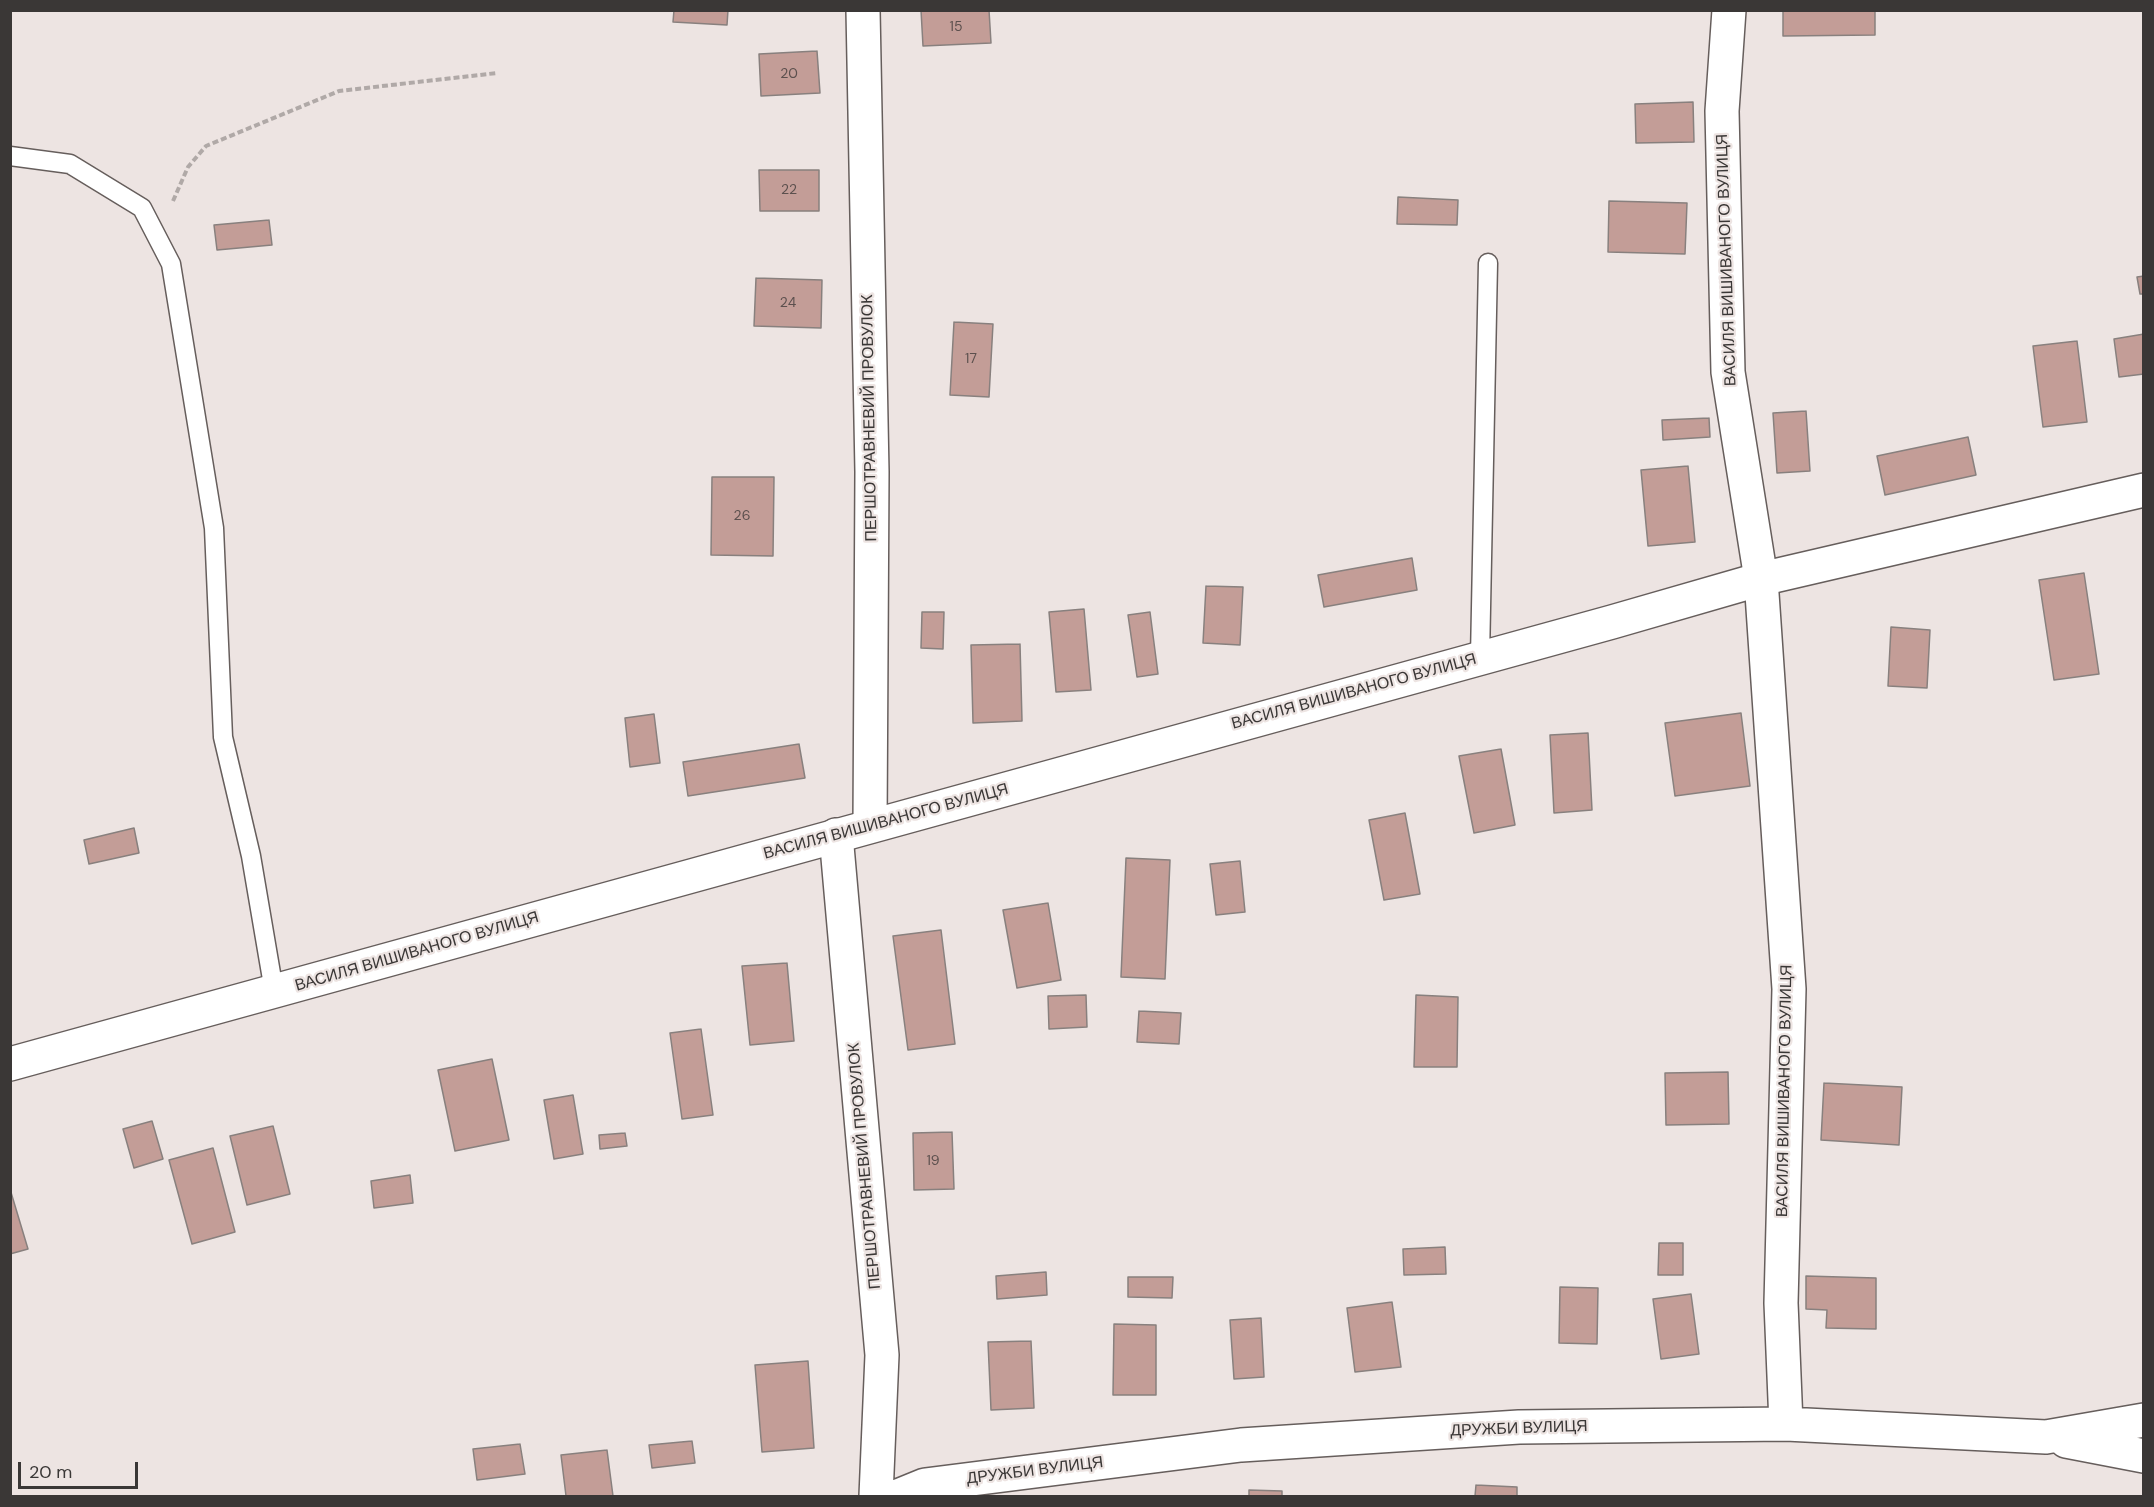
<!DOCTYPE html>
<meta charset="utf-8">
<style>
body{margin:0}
#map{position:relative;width:2154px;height:1507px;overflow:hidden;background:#ede4e2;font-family:"DM Sans",sans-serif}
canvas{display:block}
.frame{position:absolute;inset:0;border:12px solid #3a3736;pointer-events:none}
.scale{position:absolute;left:18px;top:1462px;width:120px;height:27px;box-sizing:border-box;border:3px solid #3a3736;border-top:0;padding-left:8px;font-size:18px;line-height:21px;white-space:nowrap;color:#3a3736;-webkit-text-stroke:4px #ede4e2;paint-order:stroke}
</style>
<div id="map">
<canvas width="2154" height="1507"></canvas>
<div class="frame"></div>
<div class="scale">20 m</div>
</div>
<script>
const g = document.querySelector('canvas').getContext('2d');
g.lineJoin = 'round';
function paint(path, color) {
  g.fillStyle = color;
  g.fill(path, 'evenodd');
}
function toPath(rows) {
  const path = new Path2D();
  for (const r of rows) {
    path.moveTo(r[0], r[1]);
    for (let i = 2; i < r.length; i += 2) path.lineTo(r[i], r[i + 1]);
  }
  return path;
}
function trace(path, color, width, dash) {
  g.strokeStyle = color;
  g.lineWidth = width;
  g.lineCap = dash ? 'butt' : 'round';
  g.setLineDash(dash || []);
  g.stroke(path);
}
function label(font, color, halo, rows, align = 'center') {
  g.font = font + ' "DM Sans",sans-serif';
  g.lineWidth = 4.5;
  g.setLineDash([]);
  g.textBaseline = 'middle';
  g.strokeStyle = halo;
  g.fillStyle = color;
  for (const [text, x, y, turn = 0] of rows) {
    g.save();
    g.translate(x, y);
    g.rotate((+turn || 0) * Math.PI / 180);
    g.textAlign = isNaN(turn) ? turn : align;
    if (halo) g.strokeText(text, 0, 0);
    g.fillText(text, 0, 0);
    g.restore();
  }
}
const building = toPath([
 [674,10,728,10,727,25,673,22,674,10],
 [921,10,989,10,991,43,923,46,921,10],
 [1783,10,1875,10,1875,35,1783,36,1783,10],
 [817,51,820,93,761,96,759,54,817,51],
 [1693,102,1694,142,1636,143,1635,104,1693,102],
 [759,170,819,170,819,211,760,211,759,170],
 [1398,197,1458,200,1457,225,1397,224,1398,197],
 [1609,201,1687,203,1685,254,1608,252,1609,201],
 [269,220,272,245,217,250,214,225,269,220],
 [2144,276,2144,294,2140,294,2137,277,2144,276],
 [756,278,822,280,821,328,754,326,756,278],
 [954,322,993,324,989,397,950,395,954,322],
 [2144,334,2144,374,2119,377,2114,339,2144,334],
 [2077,341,2087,422,2043,427,2033,346,2077,341],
 [1806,411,1810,471,1777,473,1773,413,1806,411],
 [1709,418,1710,437,1663,440,1662,420,1709,418],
 [1968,437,1976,475,1885,495,1877,456,1968,437],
 [1688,466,1695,542,1648,546,1641,470,1688,466],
 [712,477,774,477,773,556,711,555,712,477],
 [1412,558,1417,590,1324,607,1318,575,1412,558],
 [2084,573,2099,674,2054,680,2039,580,2084,573],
 [1206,586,1243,587,1240,645,1203,643,1206,586],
 [1084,609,1091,690,1056,692,1049,612,1084,609],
 [922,612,944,612,943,649,921,648,922,612],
 [1150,612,1158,674,1137,677,1128,615,1150,612],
 [1891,627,1930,630,1927,688,1888,686,1891,627],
 [1020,644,1022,721,973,723,971,645,1020,644],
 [1741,713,1750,786,1675,796,1665,723,1741,713],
 [654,714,660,763,630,767,625,718,654,714],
 [1588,733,1592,810,1554,813,1550,735,1588,733],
 [799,744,805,778,688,796,683,762,799,744],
 [1501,749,1515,825,1474,833,1459,756,1501,749],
 [1405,813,1420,894,1384,900,1369,820,1405,813],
 [134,828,139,853,89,864,84,840,134,828],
 [1126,858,1170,860,1165,979,1121,977,1126,858],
 [1240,861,1245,912,1216,915,1210,864,1240,861],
 [1048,903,1061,980,1017,988,1003,910,1048,903],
 [941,930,955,1044,908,1050,893,936,941,930],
 [787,963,794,1041,750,1045,742,966,787,963],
 [1086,995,1087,1027,1049,1029,1048,996,1086,995],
 [1416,995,1458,997,1457,1067,1414,1067,1416,995],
 [1139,1011,1181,1013,1179,1044,1137,1042,1139,1011],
 [701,1029,713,1115,682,1119,670,1033,701,1029],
 [492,1059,509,1140,455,1151,438,1070,492,1059],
 [1728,1072,1729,1124,1666,1125,1665,1073,1728,1072],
 [1824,1083,1902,1087,1899,1145,1821,1140,1824,1083],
 [573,1095,583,1154,554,1159,544,1100,573,1095],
 [152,1121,163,1159,134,1168,123,1129,152,1121],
 [273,1126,290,1194,247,1205,230,1136,273,1126],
 [952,1132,954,1189,914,1190,913,1133,952,1132],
 [625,1133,627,1146,600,1149,599,1135,625,1133],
 [213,1148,235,1232,192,1244,169,1160,213,1148],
 [410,1175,413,1203,374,1208,371,1181,410,1175],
 [10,1189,28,1249,10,1254,10,1189],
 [1659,1243,1683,1243,1683,1275,1658,1275,1659,1243],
 [1445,1247,1446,1274,1404,1275,1403,1249,1445,1247],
 [1046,1272,1047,1295,997,1299,996,1276,1046,1272],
 [1806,1276,1876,1278,1876,1329,1826,1328,1827,1310,1806,1309,1806,1276],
 [1128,1277,1173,1277,1172,1298,1128,1297,1128,1277],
 [1560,1287,1598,1288,1597,1344,1559,1343,1560,1287],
 [1691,1294,1699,1354,1661,1359,1653,1299,1691,1294],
 [1392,1302,1401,1367,1355,1372,1347,1308,1392,1302],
 [1261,1318,1264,1377,1234,1379,1230,1320,1261,1318],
 [1114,1324,1156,1325,1156,1395,1113,1395,1114,1324],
 [1031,1341,1034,1408,991,1410,988,1342,1031,1341],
 [808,1361,814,1448,762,1452,755,1365,808,1361],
 [692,1441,695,1463,652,1468,649,1445,692,1441],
 [520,1444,525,1474,477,1480,473,1449,520,1444],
 [607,1450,613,1496,566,1496,561,1455,607,1450],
 [1476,1485,1517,1487,1517,1496,1475,1496,1476,1485],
 [1249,1490,1282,1491,1282,1496,1249,1496,1249,1490]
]);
paint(building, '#c39d97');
trace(building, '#88807e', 1.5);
const lane = toPath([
 [10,156,70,164,142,208,171,264,214,528,223,737,251,856,274,991],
 [1480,657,1488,263]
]);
const street = toPath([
 [863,10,872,472,870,826],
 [1729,10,1722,111,1728,372,1761,579,1789,989,1781,1303,1786,1424],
 [836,835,882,1355,876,1496],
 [2066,1441,2144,1456],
 [898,1496,925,1485,1241,1445,1519,1427,1786,1424,2046,1437,2144,1420]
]);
const secondary = toPath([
 [10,1064,1612,622,1761,579,2144,490]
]);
trace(lane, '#665e5c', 21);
trace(street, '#665e5c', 36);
trace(secondary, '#665e5c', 36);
trace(toPath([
 [173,201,188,167,206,146,339,91,497,73]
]), '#b0a9a7', 4, [6, 3]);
trace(lane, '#fff', 18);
trace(street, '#fff', 33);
trace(secondary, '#fff', 33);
label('14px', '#5c504e', null, [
 ["15",956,27],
 ["20",789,74],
 ["22",789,190],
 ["24",788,303],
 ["17",971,359],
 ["26",742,516],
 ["19",933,1161]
]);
label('16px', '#3a3736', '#ede4e2', [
 ["ВАСИЛЯ ВИШИВАНОГО ВУЛИЦЯ",1727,260,-92],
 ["ПЕРШОТРАВНЕВИЙ ПРОВУЛОК",870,418,-91],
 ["ВАСИЛЯ ВИШИВАНОГО ВУЛИЦЯ",1354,692,-15],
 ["ВАСИЛЯ ВИШИВАНОГО ВУЛИЦЯ",886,822,-15],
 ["ВАСИЛЯ ВИШИВАНОГО ВУЛИЦЯ",417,952,-16],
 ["ВАСИЛЯ ВИШИВАНОГО ВУЛИЦЯ",1785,1091,-89],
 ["ПЕРШОТРАВНЕВИЙ ПРОВУЛОК",865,1166,-95],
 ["ДРУЖБИ ВУЛИЦЯ",1519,1429,-2],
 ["ДРУЖБИ ВУЛИЦЯ",1035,1471,-7]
]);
</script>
